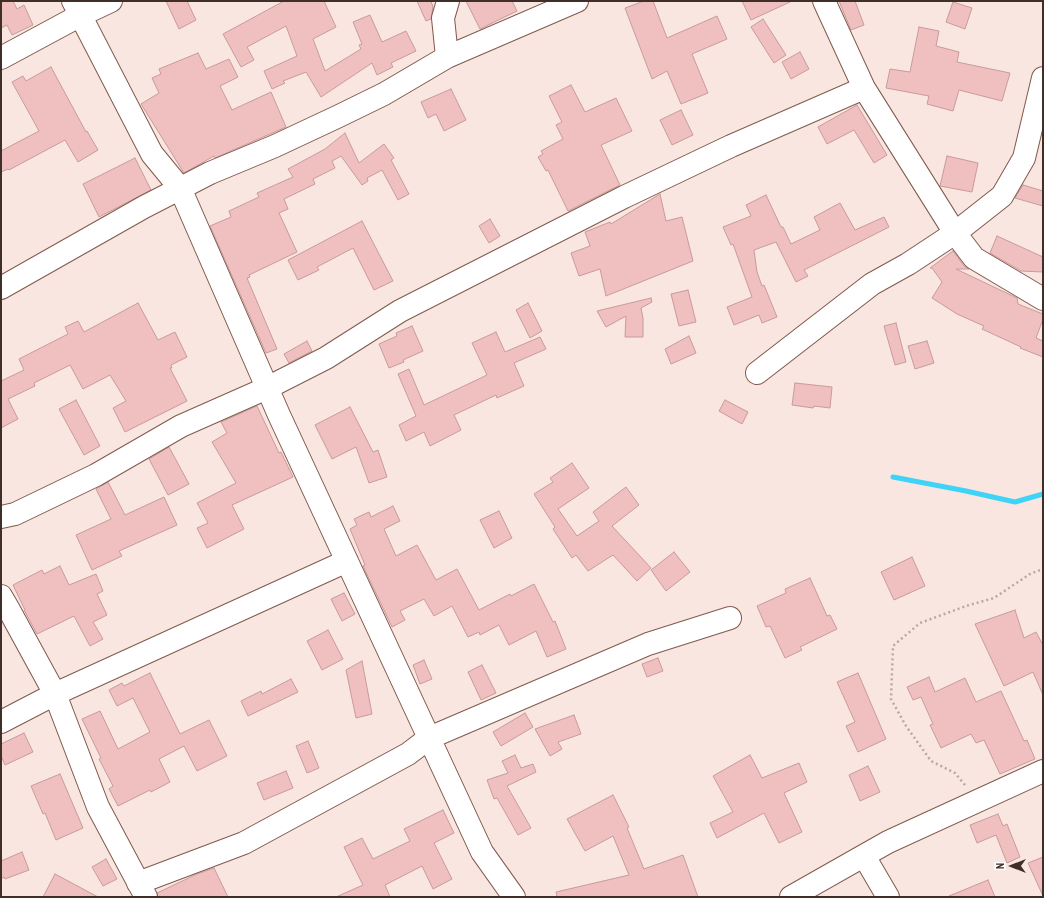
<!DOCTYPE html>
<style>
body{margin:0}
#map{position:relative;width:1044px;height:898px;overflow:hidden;background:#f9e6e0;font-family:"Archivo Narrow",sans-serif}
canvas{display:block}
.frame{position:absolute;inset:0;border:2px solid #402f29;pointer-events:none}
.north{position:absolute;left:992px;top:846px;width:40px;height:40px;-webkit-text-stroke:3px #fff;paint-order:stroke;rotate:270deg;font-size:11px;font-weight:700;line-height:16px;text-align:center;color:#402f29}
.north::after{content:'';display:block;margin:auto;width:14px;height:18px;background:#402f29;clip-path:polygon(50% 0,100% 100%,50% 72%,0 100%)}
</style>
<div id="map">
<canvas width="1044" height="898"></canvas>
<div class="frame"></div>
<div class="north">N</div>
</div>
<script>
const g = document.querySelector('canvas').getContext('2d');
g.lineJoin = 'round';
function toPath(rows) {
  const path = new Path2D();
  for (const r of rows) {
    path.moveTo(r[0], r[1]);
    for (let i = 2; i < r.length; i += 2) path.lineTo(r[i], r[i + 1]);
  }
  return path;
}
function trace(path, color, width, dash) {
  g.strokeStyle = color;
  g.lineWidth = width;
  g.lineCap = dash ? 'butt' : 'round';
  g.setLineDash(dash || []);
  g.stroke(path);
}
function paint(path, color) {
  g.fillStyle = color;
  g.fill(path, 'evenodd');
}
trace(toPath([
 [893,477,966,491,1015,502,1043,494]
]), '#3fd3f7', 5);
const building = toPath([
 [1,1,13,1,17,9,24,5,33,25,12,35,7,25,1,28,1,1],
 [166,1,187,1,196,20,179,29,166,1],
 [284,1,324,1,336,27,313,39,325,71,361,49,359,45,362,44,353,22,370,15,382,42,406,31,416,51,391,63,393,67,377,75,372,63,321,97,306,72,283,81,285,83,272,89,264,71,297,56,286,26,247,47,254,60,241,67,223,34,284,1],
 [417,1,431,1,433,7,431,19,426,21,417,1],
 [466,1,512,1,517,11,480,29,466,1],
 [644,1,653,1,667,38,717,16,727,39,692,54,708,93,681,104,667,71,652,79,625,8,644,1],
 [742,1,792,1,751,20,742,1],
 [839,1,855,1,864,25,851,30,839,1],
 [953,2,972,8,965,29,946,22,953,2],
 [763,19,786,55,774,63,751,27,763,19],
 [919,27,939,31,936,46,959,52,957,62,1010,73,1002,101,959,90,953,111,927,104,929,96,886,88,890,69,910,72,919,27],
 [800,52,809,69,791,79,782,62,800,52],
 [198,53,206,69,229,59,238,77,220,86,232,110,271,92,286,127,215,158,214,156,184,173,141,104,159,93,152,78,161,74,159,69,198,53],
 [51,67,86,132,87,131,98,150,78,162,65,140,9,170,8,169,1,172,1,151,39,131,12,82,23,76,26,81,51,67],
 [571,85,585,112,616,98,632,131,601,145,620,185,568,211,548,170,546,171,538,157,543,154,541,151,563,139,556,125,562,122,549,96,571,85],
 [451,89,466,120,444,131,436,114,428,118,421,102,451,89],
 [857,105,887,155,874,163,854,130,827,144,818,127,857,105],
 [681,110,693,135,672,145,660,120,681,110],
 [345,133,359,163,384,144,394,158,391,160,409,194,398,200,382,170,367,178,368,181,362,185,341,156,332,161,335,168,313,179,315,184,284,199,288,209,279,213,297,252,249,275,250,277,247,278,277,349,266,353,210,226,231,217,229,211,259,197,257,193,293,177,288,169,325,149,345,133],
 [947,156,978,163,972,192,940,186,947,156],
 [135,158,151,190,99,217,83,184,135,158],
 [1023,185,1043,191,1043,206,1015,198,1023,185],
 [660,194,666,221,682,217,693,261,606,296,600,269,579,276,571,253,590,246,585,232,610,222,611,224,660,194],
 [766,195,781,227,783,227,791,244,820,230,814,217,840,203,855,230,884,217,889,227,804,270,808,276,796,282,776,242,754,250,757,272,762,286,764,285,777,317,762,323,759,315,734,325,727,307,752,297,733,244,731,245,723,227,751,216,746,205,766,195],
 [490,219,500,236,489,243,479,226,490,219],
 [362,221,393,281,374,290,353,248,317,267,319,270,298,280,288,260,362,221],
 [997,236,1043,257,1043,272,1021,271,990,253,997,236],
 [953,251,964,266,969,269,956,269,1017,298,1018,304,1043,314,1043,319,1036,338,1043,341,1043,357,1020,348,1021,347,982,329,984,326,957,314,932,298,942,282,932,268,930,268,953,251],
 [688,290,696,322,679,326,671,294,688,290],
 [651,298,652,302,641,308,643,318,643,337,625,337,626,316,606,327,597,311,651,298],
 [138,303,158,340,175,332,187,357,171,365,172,368,170,368,187,401,125,432,113,408,126,401,110,375,83,389,70,365,34,383,35,386,8,399,18,419,1,428,1,381,24,370,19,359,68,334,65,327,78,321,84,332,138,303],
 [528,303,542,331,530,338,516,310,528,303],
 [896,323,906,362,895,365,884,326,896,323],
 [412,326,423,351,403,360,404,362,389,368,379,344,397,336,396,333,412,326],
 [496,332,505,352,540,337,546,349,514,363,524,386,497,398,496,395,454,415,461,430,430,446,424,432,406,441,399,425,416,416,398,374,409,369,424,405,487,375,472,343,496,332],
 [689,336,696,353,671,364,665,349,689,336],
 [307,341,312,351,289,363,284,354,307,341],
 [927,341,934,363,915,369,908,346,927,341],
 [795,383,832,387,830,408,814,406,813,408,792,405,795,383],
 [76,400,100,446,84,455,59,409,76,400],
 [725,400,748,412,742,424,719,411,725,400],
 [257,406,279,453,281,452,293,477,232,505,244,529,207,548,197,528,208,523,197,503,236,483,212,442,227,433,221,422,257,406],
 [350,407,373,452,378,450,387,477,369,483,356,447,332,459,315,425,350,407],
 [169,447,189,484,168,495,149,459,169,447],
 [572,463,589,488,558,509,577,536,599,521,593,512,626,487,639,505,612,526,651,568,637,581,613,555,588,571,576,555,572,558,553,529,555,527,534,494,553,482,550,478,572,463],
 [108,482,125,515,164,497,177,525,119,551,122,556,92,570,76,535,111,519,96,489,108,482],
 [393,506,400,521,384,529,396,556,417,545,436,580,457,569,479,610,510,594,511,596,534,584,553,622,555,621,566,649,547,657,536,631,509,645,499,625,480,635,479,632,468,637,452,606,434,616,424,599,400,611,405,620,392,627,363,566,365,565,350,529,357,525,354,519,369,512,371,517,393,506],
 [499,511,512,538,494,548,480,520,499,511],
 [674,552,690,572,666,591,651,570,674,552],
 [912,557,925,586,894,600,881,572,912,557],
 [60,566,69,585,96,574,103,591,97,594,107,615,93,622,103,639,90,646,74,616,37,634,24,610,25,610,13,585,42,570,44,574,60,566],
 [810,578,827,616,830,615,837,629,800,647,802,650,785,658,770,626,766,627,757,606,786,593,785,589,810,578],
 [344,593,355,614,342,621,331,599,344,593],
 [1015,610,1024,638,1036,632,1043,645,1043,695,1033,672,1004,686,975,624,1015,610],
 [328,630,343,659,322,670,307,641,328,630],
 [658,658,663,671,647,677,642,664,658,658],
 [424,660,432,679,420,684,413,665,424,660],
 [362,661,372,714,356,718,346,670,362,661],
 [482,665,496,693,481,700,468,672,482,665],
 [150,673,180,734,209,720,227,756,197,771,184,746,159,759,170,782,151,792,150,790,118,806,109,789,113,786,99,759,101,758,82,719,100,711,118,749,150,732,133,698,117,706,109,690,122,683,124,686,150,673],
 [858,673,886,739,858,752,846,726,855,722,837,682,858,673],
 [929,677,935,692,965,678,976,702,1001,691,1024,741,1027,740,1035,759,1000,774,984,740,976,743,971,734,941,748,930,725,933,724,921,697,913,700,907,687,929,677],
 [291,679,298,692,248,716,241,701,261,691,262,694,291,679],
 [525,713,533,727,501,746,493,732,525,713],
 [574,715,581,734,558,742,562,749,550,756,535,729,574,715],
 [24,733,33,752,5,765,1,756,1,744,24,733],
 [308,741,319,768,307,773,296,746,308,741],
 [515,755,521,768,533,764,536,772,507,786,531,828,518,835,497,798,494,799,487,780,508,773,502,761,515,755],
 [750,755,762,778,799,763,807,782,784,793,802,832,779,843,764,813,717,838,710,823,733,812,713,776,750,755],
 [868,766,880,792,860,801,849,775,868,766],
 [286,771,293,788,264,800,257,783,286,771],
 [60,774,83,828,56,840,45,813,43,814,31,786,60,774],
 [613,795,629,827,627,828,644,869,683,855,698,897,557,897,556,892,629,875,613,836,585,851,567,819,613,795],
 [443,810,454,833,434,843,452,879,433,889,422,866,385,885,390,897,336,897,363,885,344,847,362,838,373,859,410,841,404,829,443,810],
 [998,814,1003,826,1007,824,1020,857,1007,863,996,835,977,843,970,825,998,814],
 [22,852,29,870,5,879,4,877,1,879,1,861,22,852],
 [1043,857,1043,896,1028,863,1043,857],
 [106,859,117,879,103,886,92,867,106,859],
 [214,868,228,897,158,897,157,893,197,874,214,868],
 [55,874,98,897,43,897,55,874],
 [988,880,995,897,949,897,949,896,988,880]
]);
paint(building, '#f0c0c0');
trace(building, '#c89a9a', 1);
const minor = toPath([
 [73,1,152,154,180,188,279,415,482,852,514,897],
 [824,1,864,88,955,233,974,258,1043,299],
 [447,57,443,18,448,1],
 [1,58,79,16,111,1],
 [1,288,144,207,210,173,275,146,339,116,384,94,447,57,577,1],
 [757,373,872,284,908,264,955,233,1002,196,1024,158,1043,78],
 [1,517,15,514,96,475,181,426,267,388,326,358,400,311,624,197,731,146,864,88],
 [1,596,8,608,55,694,98,807,146,897],
 [1,722,55,694,347,561],
 [864,856,888,897],
 [138,883,244,843,408,754,429,738,648,644,730,618],
 [791,897,888,842,1043,771]
]);
trace(minor, '#81594d', 24);
trace(toPath([
 [965,785,955,773,931,761,906,726,891,699,893,646,920,623,966,606,994,598,1030,574,1043,569]
]), '#b9a7a1', 2.5, [2, 3]);
trace(minor, '#fff', 22);
</script>
